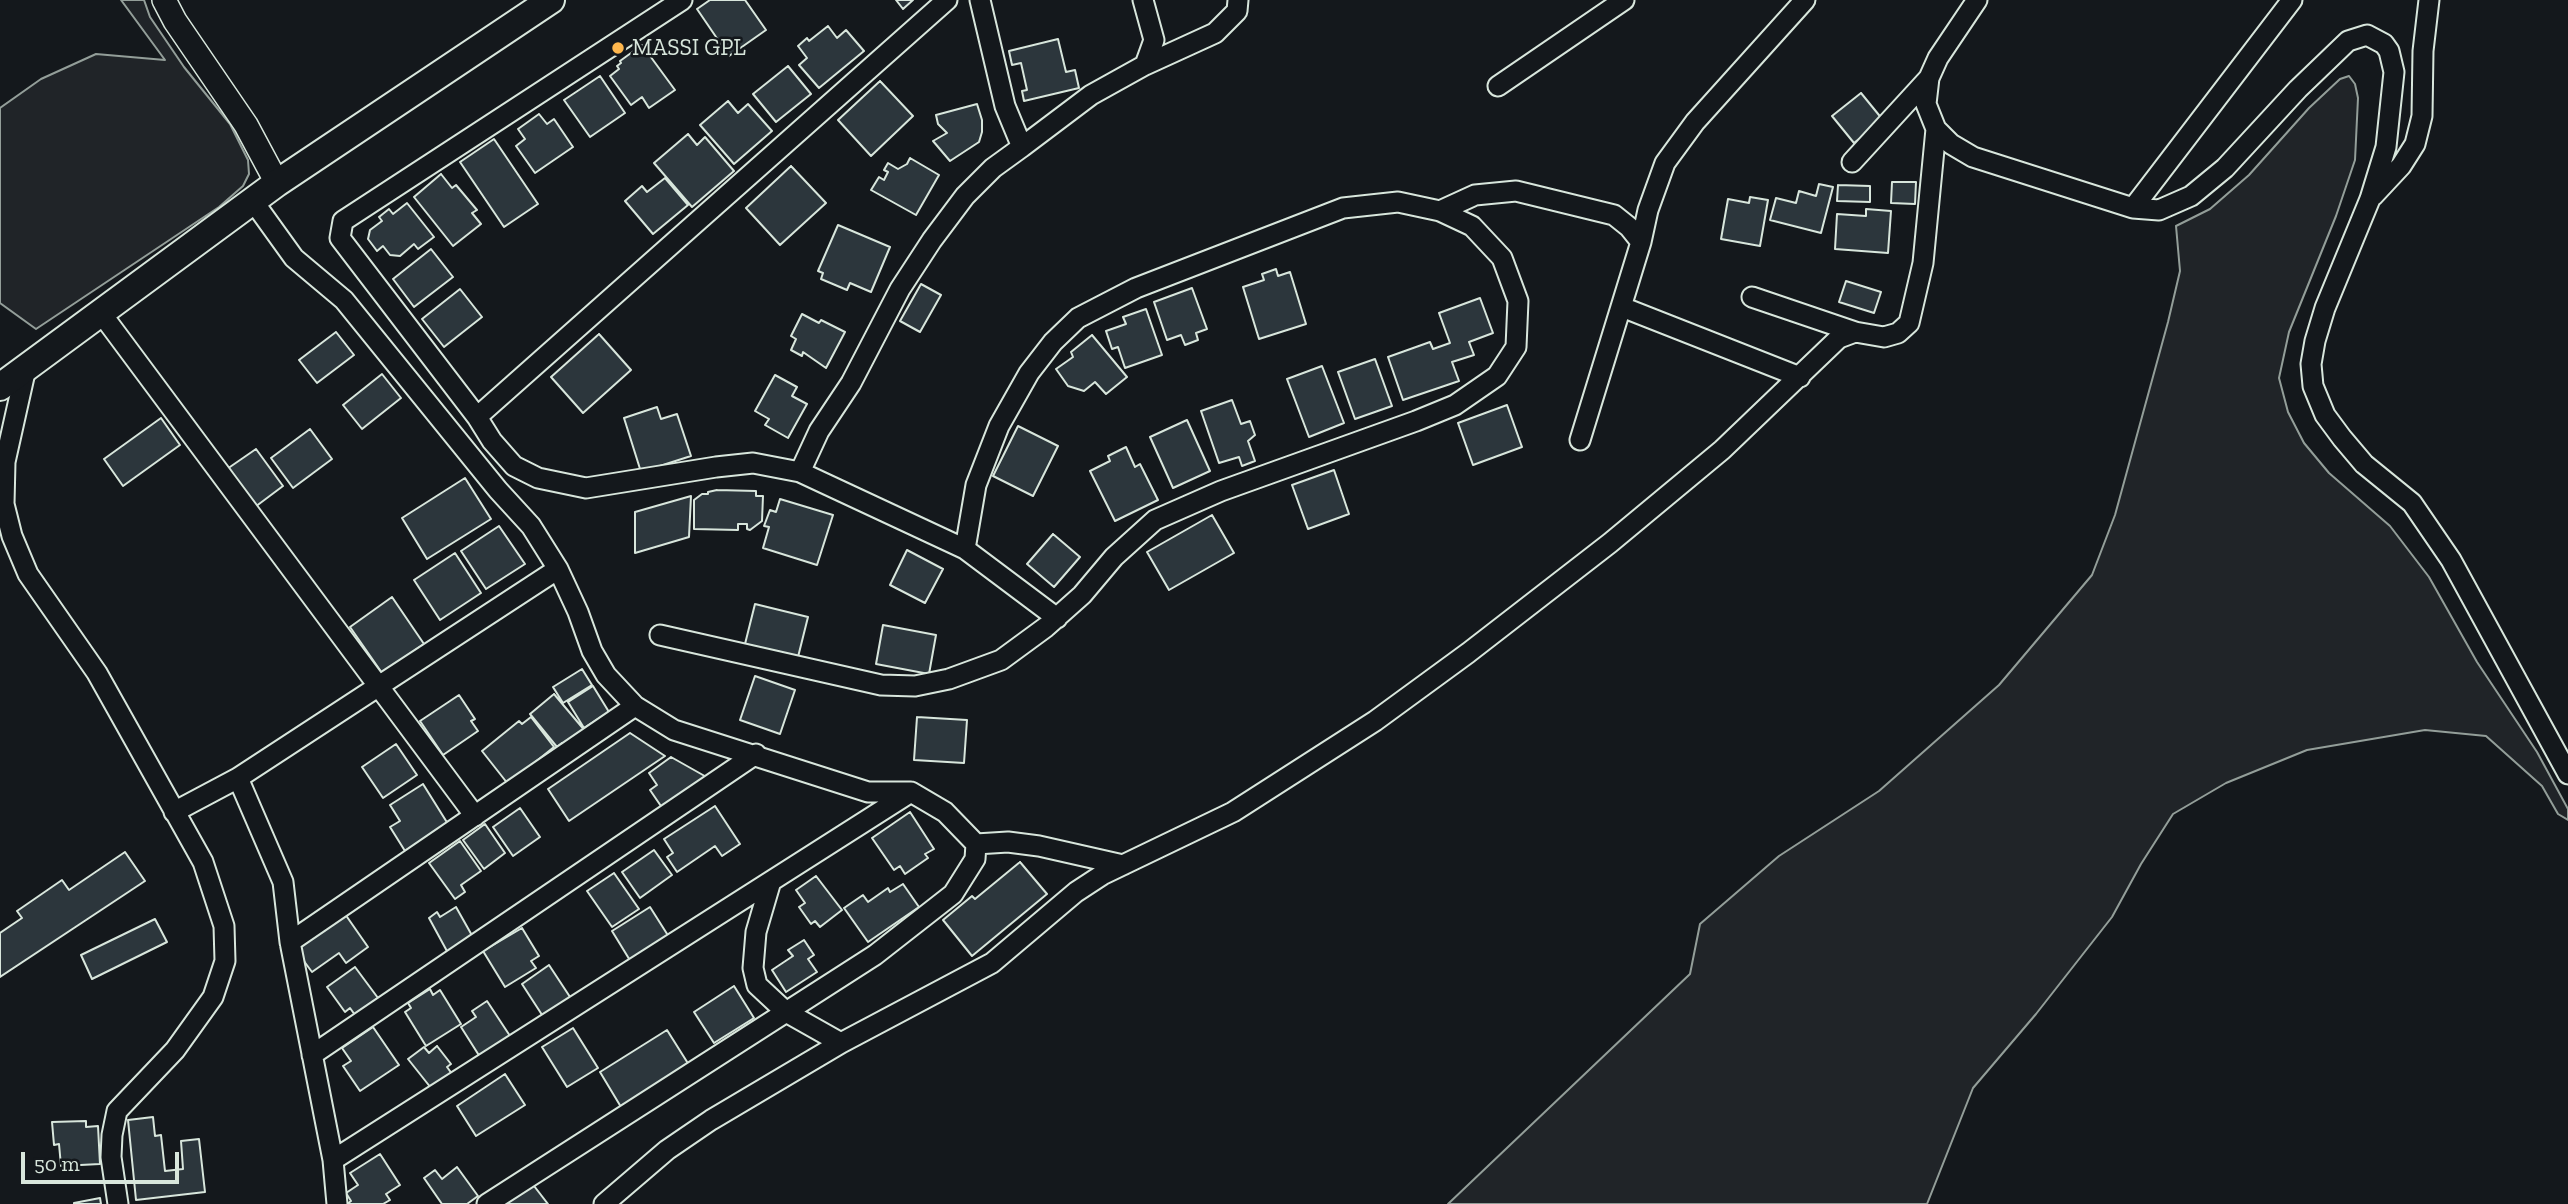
<!DOCTYPE html>
<style>
body{margin:0}
#map{position:relative;width:2568px;height:1204px;overflow:hidden;background:#14181c;font-family:"Zilla Slab",serif}
canvas{display:block}
.scale{position:absolute;left:21px;top:1152px;width:158px;height:32px;box-sizing:border-box;border:4px solid #d8e6dc;border-top:0;padding-left:9px;font-size:21px;line-height:24px;white-space:nowrap;color:#d8e6dc;-webkit-text-stroke:5px #14181c;paint-order:stroke}
</style>
<div id="map">
<canvas width="2568" height="1204"></canvas>
<div class="scale">50 m</div>
</div>
<script>
const g = document.querySelector('canvas').getContext('2d');
g.lineJoin = 'round';
function paint(path, color) {
  g.fillStyle = color;
  g.fill(path, 'evenodd');
}
function toPath(rows) {
  const path = new Path2D();
  for (const r of rows) {
    path.moveTo(r[0], r[1]);
    for (let i = 2; i < r.length; i += 2) path.lineTo(r[i], r[i + 1]);
  }
  return path;
}
function trace(path, color, width, dash) {
  g.strokeStyle = color;
  g.lineWidth = width;
  g.lineCap = dash ? 'butt' : 'round';
  g.setLineDash(dash || []);
  g.stroke(path);
}
function label(font, color, halo, rows, align = 'center') {
  g.font = font + ' "Zilla Slab",serif';
  g.lineWidth = 5;
  g.setLineDash([]);
  g.textBaseline = 'middle';
  g.strokeStyle = halo;
  g.fillStyle = color;
  for (const [text, x, y, turn = 0] of rows) {
    g.save();
    g.translate(x, y);
    g.rotate((+turn || 0) * Math.PI / 180);
    g.textAlign = isNaN(turn) ? turn : align;
    if (halo) g.strokeText(text, 0, 0);
    g.fillText(text, 0, 0);
    g.restore();
  }
}
const green = toPath([
 [121,0,144,0,150,17,184,67,230,124,248,160,249,174,243,186,219,207,36,329,0,303,0,108,41,79,96,54,165,60,121,0],
 [2349,76,2355,84,2358,98,2355,160,2336,216,2289,332,2279,378,2288,412,2304,443,2329,473,2390,526,2429,577,2477,662,2537,752,2568,809,2568,820,2558,814,2542,786,2486,736,2425,730,2307,750,2226,783,2173,814,2141,864,2112,917,2036,1014,1973,1088,1927,1204,1448,1204,1690,974,1700,924,1779,856,1879,791,1999,685,2092,575,2115,515,2168,322,2180,271,2176,226,2210,209,2249,175,2309,108,2340,79,2349,76]
]);
paint(green, '#202428');
trace(green, '#939e99', 2);
const building = toPath([
 [710,0,745,0,766,30,729,56,697,9,710,0],
 [896,0,913,0,903,9,896,0],
 [828,26,837,38,846,30,864,51,819,88,799,65,807,58,798,46,807,38,809,41,828,26],
 [1058,39,1066,72,1075,70,1079,88,1024,101,1022,91,1027,90,1021,63,1012,65,1009,51,1058,39],
 [642,45,675,90,649,108,642,97,631,105,610,76,619,69,617,66,621,63,620,61,642,45],
 [788,66,811,94,776,122,753,94,788,66],
 [600,76,625,113,590,137,564,100,600,76],
 [880,81,913,116,871,156,838,120,880,81],
 [1861,93,1883,120,1854,143,1832,116,1861,93],
 [728,101,738,113,748,104,772,131,734,164,700,125,728,101],
 [977,104,982,120,982,132,979,142,950,161,933,141,947,133,938,124,936,115,977,104],
 [539,114,547,124,554,119,573,147,535,173,516,146,525,139,518,129,539,114],
 [688,134,697,145,705,137,734,171,692,207,654,163,688,134],
 [494,139,538,204,504,227,460,162,494,139],
 [910,158,939,175,916,215,871,190,879,177,884,180,888,172,884,170,888,163,898,169,907,164,910,158],
 [791,166,826,203,780,245,746,208,791,166],
 [441,174,452,188,456,185,477,210,472,213,481,224,453,246,414,197,441,174],
 [665,178,688,205,653,234,625,201,642,186,647,192,665,178],
 [1892,182,1916,182,1915,204,1891,203,1892,182],
 [1819,184,1833,187,1821,233,1770,220,1776,198,1796,203,1799,191,1816,196,1819,184],
 [1838,185,1870,186,1870,202,1837,201,1838,185],
 [1750,197,1768,200,1760,246,1721,239,1728,199,1749,203,1750,197],
 [407,203,434,237,418,249,414,244,400,256,390,255,383,246,377,251,368,239,370,230,382,221,379,217,389,209,393,214,407,203],
 [1866,209,1891,211,1888,253,1835,249,1837,214,1866,216,1866,209],
 [838,225,890,247,871,292,850,283,847,290,821,279,823,273,818,271,838,225],
 [431,249,453,277,414,307,393,279,431,249],
 [1276,269,1278,276,1290,272,1306,324,1259,339,1243,287,1264,280,1262,274,1276,269],
 [1846,281,1881,292,1874,313,1839,302,1846,281],
 [921,284,941,295,920,332,900,321,921,284],
 [1192,288,1207,329,1196,333,1198,340,1185,345,1181,335,1167,340,1154,302,1192,288],
 [460,289,482,317,444,347,422,319,460,289],
 [1480,298,1493,333,1469,342,1474,355,1452,362,1459,381,1403,400,1388,357,1430,342,1433,349,1450,343,1439,313,1480,298],
 [1146,309,1162,355,1125,368,1118,347,1112,349,1106,331,1126,324,1123,317,1146,309],
 [802,314,819,323,821,320,845,332,826,368,803,352,802,356,791,350,796,339,791,336,802,314],
 [336,332,354,355,317,383,299,360,336,332],
 [599,334,631,370,583,413,551,377,599,334],
 [1092,335,1127,377,1106,394,1095,382,1084,391,1068,386,1056,369,1073,357,1071,352,1092,335],
 [1375,359,1392,406,1355,419,1338,372,1375,359],
 [1322,366,1344,423,1309,437,1287,379,1322,366],
 [382,374,401,398,362,429,343,405,382,374],
 [775,375,797,387,792,396,807,404,788,438,765,425,769,419,755,411,775,375],
 [1232,400,1241,424,1250,421,1255,435,1248,441,1255,461,1242,466,1239,457,1219,463,1201,411,1232,400],
 [1507,405,1522,447,1473,465,1458,423,1507,405],
 [657,407,661,419,677,414,691,456,641,472,624,418,657,407],
 [161,418,180,445,123,486,104,459,161,418],
 [1187,420,1210,471,1173,488,1150,437,1187,420],
 [1018,426,1058,446,1033,496,993,476,1018,426],
 [310,429,332,459,293,488,271,458,310,429],
 [1126,447,1135,467,1140,464,1158,500,1115,521,1090,471,1110,461,1108,456,1126,447],
 [256,449,283,486,255,507,227,469,256,449],
 [1334,470,1349,514,1308,529,1292,485,1334,470],
 [465,478,491,519,427,559,402,518,465,478],
 [717,490,756,491,756,496,763,496,762,521,750,530,747,529,747,524,738,524,738,530,694,529,694,500,702,494,708,494,708,492,717,490],
 [691,496,689,537,635,553,635,512,691,496],
 [780,499,833,515,817,565,763,548,769,527,764,526,770,510,776,512,780,499],
 [1212,515,1234,553,1169,590,1147,552,1212,515],
 [499,526,525,564,486,589,461,551,499,526],
 [1053,534,1080,557,1054,587,1027,564,1053,534],
 [907,550,943,569,925,603,890,585,907,550],
 [455,553,481,593,440,620,414,580,455,553],
 [392,597,424,644,382,673,350,627,392,597],
 [755,604,808,617,798,657,745,644,755,604],
 [883,625,936,635,929,674,876,664,883,625],
 [582,669,592,685,563,703,553,687,582,669],
 [755,676,795,690,780,734,740,720,755,676],
 [593,686,609,712,584,728,568,702,593,686],
 [554,694,586,732,566,748,562,743,557,747,530,714,554,694],
 [459,695,475,719,471,721,478,731,443,755,420,721,459,695],
 [531,717,554,747,508,784,482,751,519,721,522,724,531,717],
 [917,717,967,720,964,763,914,760,917,717],
 [630,733,665,756,569,821,548,789,630,733],
 [396,744,417,775,383,798,362,767,396,744],
 [671,757,710,779,665,812,650,790,657,785,649,773,671,757],
 [423,784,448,824,405,851,390,827,400,821,390,805,423,784],
 [715,806,740,844,722,856,715,846,677,872,667,857,673,853,664,839,715,806],
 [520,808,540,837,513,856,493,827,520,808],
 [910,812,934,849,925,854,928,858,905,874,900,866,894,870,872,838,910,812],
 [485,824,505,853,484,869,463,840,485,824],
 [460,841,481,871,461,885,465,892,455,899,429,863,460,841],
 [654,850,672,875,640,898,622,872,654,850],
 [125,852,145,881,0,977,0,933,22,918,17,911,62,880,69,890,125,852],
 [1020,862,1047,894,972,956,943,920,972,896,975,899,1020,862],
 [614,873,639,909,612,927,587,891,614,873],
 [816,876,842,910,820,927,815,921,811,924,799,907,805,903,796,890,816,876],
 [903,884,919,907,868,942,844,908,863,895,868,902,888,888,890,892,903,884],
 [456,907,474,939,448,953,429,918,437,912,440,917,456,907],
 [650,907,669,937,631,962,612,931,650,907],
 [345,914,368,947,346,963,339,953,312,972,295,949,345,914],
 [155,919,167,942,92,979,81,955,155,919],
 [522,928,539,956,531,961,536,968,505,987,483,951,522,928],
 [804,940,814,955,808,959,817,972,786,992,772,970,793,956,788,950,804,940],
 [549,965,574,1003,546,1021,522,984,549,965],
 [355,967,378,998,355,1015,350,1008,345,1012,327,987,355,967],
 [734,986,754,1018,714,1043,694,1012,734,986],
 [430,989,433,995,440,990,461,1024,426,1046,405,1012,411,1008,408,1003,430,989],
 [487,1001,514,1042,480,1057,461,1027,476,1017,472,1011,487,1001],
 [373,1027,399,1065,360,1091,343,1066,351,1061,342,1048,373,1027],
 [573,1028,598,1068,567,1087,542,1047,573,1028],
 [667,1030,689,1065,621,1107,600,1072,667,1030],
 [437,1046,451,1064,447,1067,455,1078,435,1093,408,1059,424,1047,429,1053,437,1046],
 [505,1074,525,1105,476,1136,457,1106,505,1074],
 [153,1117,155,1136,161,1135,165,1171,183,1169,181,1141,199,1139,205,1192,136,1200,128,1120,153,1117],
 [86,1121,86,1127,98,1126,100,1164,61,1166,59,1144,54,1145,52,1122,86,1121],
 [380,1154,400,1185,386,1194,390,1200,383,1204,347,1204,351,1201,346,1193,358,1185,350,1173,380,1154],
 [457,1167,478,1196,467,1204,442,1204,424,1178,435,1170,442,1179,457,1167],
 [531,1182,548,1204,499,1204,531,1182],
 [100,1198,101,1204,74,1204,74,1203,100,1198]
]);
paint(building, '#2c363c');
trace(building, '#d8e6dc', 2);
const minor = toPath([
 [682,0,343,221,340,238,477,417,492,441,514,466,538,478,586,488,716,467,753,463,800,472,965,549,1057,618],
 [1143,0,1154,40,1145,65],
 [1977,0,1938,58,1929,78,1926,104,1936,129,1951,144,1973,157,2133,208,2159,210,2191,196,2225,168,2298,89,2348,41,2367,35,2384,44,2389,51,2394,72,2386,147,2370,199,2325,308,2315,341,2311,364,2313,386,2325,415,2342,438,2364,464,2412,503,2451,560,2568,774],
 [1498,86,1624,0],
 [1022,147,1091,95,1145,65,1215,33,1237,11,1238,0],
 [1852,162,1929,78],
 [2373,196,2401,166,2415,144,2422,116,2423,51,2429,0],
 [253,201,294,258,344,300,498,490,531,526,558,569,578,612,592,651,606,675,635,706,674,730,868,792,911,792,945,812,976,844,975,859,953,894,875,955,487,1204],
 [2133,208,2292,0],
 [1440,211,1475,195,1516,191,1614,215,1629,227,1641,242],
 [1752,297,1855,332],
 [1622,307,1800,377],
 [101,313,475,816],
 [26,368,5,462,4,504,12,536,28,574,97,673,203,862,224,926,225,961,213,997,175,1050,117,1111,112,1135,111,1157,118,1204],
 [477,417,947,0],
 [1580,440,1641,242,1648,210,1665,163,1695,122,1805,0],
 [800,472,819,431,851,383,900,289,932,240,965,196,993,168,1022,147,1005,106,980,0],
 [660,635,881,685,915,686,949,679,1001,660,1046,627,1082,595,1114,557,1155,520,1221,491,1416,421,1455,405,1497,376,1516,347,1518,301,1502,258,1472,226,1440,211,1398,202,1343,208,1136,288,1078,318,1053,342,1029,373,999,426,976,485,965,549],
 [238,778,283,882,290,942,333,1160,337,1204],
 [174,812,238,778,558,569],
 [976,844,1008,842,1039,846,1123,865],
 [771,881,756,932,753,968,757,985,786,1012,841,1043],
 [290,942,635,706],
 [312,1055,756,754],
 [333,1160,911,792],
 [604,1204,667,1150,711,1120,841,1043,992,963,1076,892,1102,875,1233,812,1375,721,1468,653,1610,543,1722,450,1839,338,1855,332,1884,337,1898,333,1909,323,1923,263,1936,129]
]);
const tertiary = toPath([
 [164,0,175,21,246,125,277,183]
]);
const secondary = toPath([
 [0,387,277,183,551,0]
]);
trace(minor, '#d8e6dc', 23);
trace(tertiary, '#d8e6dc', 26);
trace(secondary, '#d8e6dc', 30);
trace(minor, '#14181c', 19);
trace(tertiary, '#14181c', 23);
trace(secondary, '#14181c', 26);
for (const [x, y, r, color] of [
 [618,48,7,"#ffb74d"]
]) {
  const dot = new Path2D();
  dot.arc(x, y, r, 0, 2 * Math.PI);
  g.fillStyle = color;
  g.fill(dot);
  trace(dot, '#14181c', 2.5);
}
label('23px', '#d8e6dc', '#14181c', [
 ["MASSI GPL",632,48]
], 'left');
</script>
